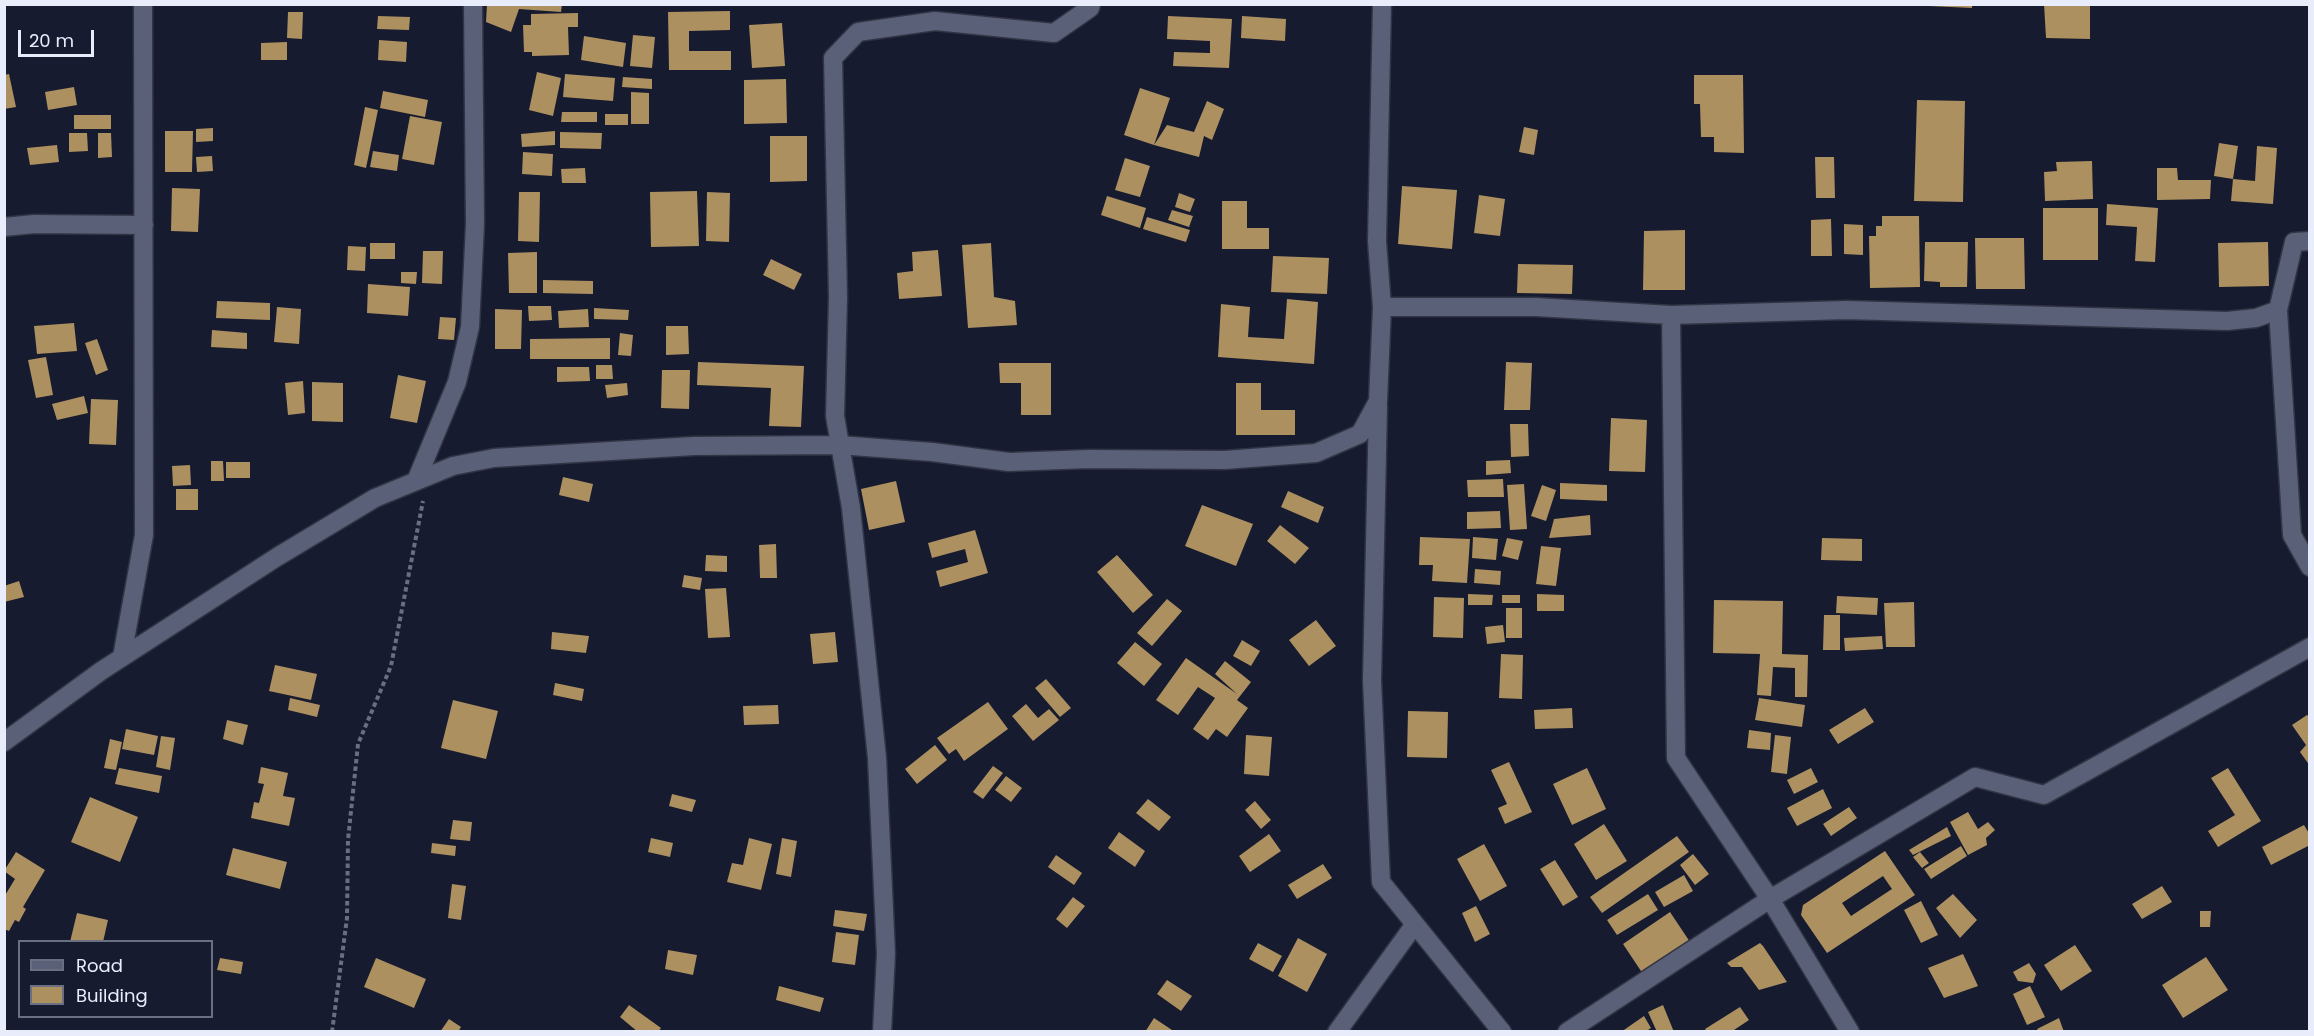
<!DOCTYPE html>
<style>
body{margin:0}
#map{position:relative;width:2314px;height:1036px;overflow:hidden;background:#161b2f;font-family:Poppins,sans-serif}
canvas{display:block}
.frame{position:absolute;inset:0;border:6px solid #e9edfb;pointer-events:none}
.legend{position:absolute;left:18px;top:940px;width:195px;height:78px;box-sizing:border-box;background:#161b2f;border:2px solid #6a6f81;margin:0;padding:8px 10px;list-style:none;font-size:18px;color:#e9edfb}
.legend li{display:flex;align-items:center;gap:12px;height:30px}
.legend b{width:30px;border:2px solid #6a6f81}
.scale{position:absolute;left:18px;top:30px;width:76px;height:27px;box-sizing:border-box;border:3px solid #e9edfb;border-top:0;padding-left:8px;font-size:18px;line-height:21px;white-space:nowrap;color:#e9edfb;-webkit-text-stroke:4px #161b2f;paint-order:stroke}
</style>
<div id="map">
<canvas width="2314" height="1036"></canvas>
<div class="frame"></div>
<ul class="legend">
<li><b style="height:8px;background:#596077"></b>Road</li>
<li><b style="height:16px;background:#ad9060"></b>Building</li>
</ul>
<div class="scale">20 m</div>
</div>
<script>
const g = document.querySelector('canvas').getContext('2d');
g.lineJoin = 'round';
function paint(path, color) {
  g.fillStyle = color;
  g.fill(path, 'evenodd');
}
function toPath(rows) {
  const path = new Path2D();
  for (const r of rows) {
    path.moveTo(r[0], r[1]);
    for (let i = 2; i < r.length; i += 2) path.lineTo(r[i], r[i + 1]);
  }
  return path;
}
function trace(path, color, width, dash) {
  g.strokeStyle = color;
  g.lineWidth = width;
  g.lineCap = dash ? 'butt' : 'round';
  g.setLineDash(dash || []);
  g.stroke(path);
}
paint(toPath([
 [487,4,562,4,561,12,519,9,511,32,486,22],
 [1929,4,1972,4,1972,8,1929,6],
 [2044,4,2090,4,2090,39,2046,38],
 [730,11,730,30,689,31,689,51,731,51,731,70,669,70,668,12],
 [288,12,303,12,302,39,287,38],
 [578,13,578,27,568,27,569,55,532,56,532,52,524,52,523,25,531,25,531,14],
 [378,16,410,17,409,30,377,29],
 [1168,16,1232,19,1229,68,1173,66,1174,52,1210,53,1210,41,1167,39],
 [1242,16,1286,19,1285,41,1241,38],
 [782,23,785,66,752,68,749,25],
 [633,35,655,37,652,68,630,66],
 [584,36,626,43,623,67,581,60],
 [379,40,407,42,406,62,378,60],
 [287,42,287,60,261,60,261,43],
 [537,72,561,78,553,116,529,110],
 [9,74,16,107,4,109,4,75],
 [565,74,615,78,613,101,563,97],
 [1694,75,1743,75,1744,153,1714,152,1714,137,1701,137,1700,104,1694,104],
 [623,77,652,79,652,89,622,87],
 [786,79,787,123,744,124,744,80],
 [74,87,77,105,48,110,45,92],
 [1140,88,1170,98,1154,145,1124,135],
 [383,91,428,100,425,117,380,108],
 [631,92,649,93,649,124,631,124],
 [1917,100,1965,101,1963,202,1914,201],
 [1207,101,1224,109,1212,140,1204,136,1199,157,1154,145,1167,125,1194,132],
 [365,107,378,110,366,168,354,165],
 [562,112,597,112,597,122,561,122],
 [605,114,628,114,628,125,605,125],
 [74,115,111,115,111,129,74,129],
 [410,116,442,122,434,165,402,159],
 [1524,127,1538,130,1534,155,1519,152],
 [213,128,213,141,196,142,196,129],
 [165,131,193,131,192,172,165,172],
 [555,131,555,145,522,147,521,134],
 [560,132,602,133,601,149,560,148],
 [69,133,87,133,88,151,69,152],
 [98,133,111,133,112,157,98,158],
 [770,136,807,136,807,181,770,182],
 [2219,143,2238,146,2233,179,2214,176],
 [57,145,59,162,30,165,27,148],
 [2257,146,2277,148,2273,204,2231,201,2233,179,2255,181],
 [373,151,399,155,397,171,370,167],
 [523,152,553,154,552,176,522,174],
 [212,156,213,171,197,172,196,157],
 [1815,157,1834,157,1835,198,1816,198],
 [1125,158,1150,166,1140,197,1115,190],
 [2092,161,2093,199,2045,201,2044,172,2057,171,2056,162],
 [585,168,586,183,562,183,561,169],
 [2157,168,2177,168,2178,180,2211,180,2210,199,2157,200],
 [1402,186,1457,190,1452,249,1398,244],
 [172,188,200,189,198,232,171,231],
 [697,191,699,246,651,247,650,192],
 [519,192,540,192,539,242,518,241],
 [707,192,730,193,729,242,706,241],
 [1179,193,1195,199,1190,212,1175,207],
 [1479,195,1505,199,1500,236,1474,233],
 [1107,196,1146,208,1140,228,1101,215],
 [1222,201,1247,201,1247,228,1269,228,1269,249,1222,249],
 [2107,204,2158,208,2155,262,2135,261,2137,227,2106,225],
 [2043,208,2098,208,2098,260,2043,260],
 [1172,210,1193,216,1189,227,1168,220],
 [1882,216,1919,216,1920,287,1870,288,1869,236,1876,236,1876,226,1882,226],
 [1147,217,1190,230,1186,242,1143,229],
 [1831,219,1832,256,1811,256,1811,220],
 [1844,224,1863,225,1863,255,1844,254],
 [1685,230,1685,290,1643,290,1644,231],
 [1975,238,2024,238,2025,289,1976,289],
 [1925,242,1968,242,1967,287,1940,287,1940,282,1924,281],
 [2268,242,2269,286,2219,287,2218,243],
 [370,243,395,243,395,259,370,259],
 [991,243,994,297,1015,301,1017,325,968,328,962,245],
 [348,246,366,247,365,271,347,270],
 [938,250,942,296,899,299,897,273,913,271,912,252],
 [423,251,443,251,442,284,422,283],
 [537,252,537,293,509,293,508,253],
 [1273,256,1329,258,1327,294,1271,292],
 [771,259,802,274,794,290,763,275],
 [1518,264,1573,265,1572,294,1517,293],
 [401,272,417,272,416,284,401,283],
 [543,280,593,281,593,294,543,293],
 [368,284,410,287,408,316,367,313],
 [1287,299,1318,302,1314,364,1218,357,1221,304,1250,307,1248,337,1284,339],
 [217,301,270,303,270,320,216,318],
 [528,306,551,306,552,320,529,321],
 [277,307,301,309,299,344,274,342],
 [594,308,629,310,628,320,594,319],
 [495,309,522,310,521,349,495,349],
 [588,309,589,327,559,328,558,311],
 [440,317,456,318,454,340,438,339],
 [74,323,77,351,37,354,34,326],
 [666,326,688,326,689,354,666,355],
 [212,330,247,333,247,349,211,347],
 [620,333,633,335,631,356,618,355],
 [610,338,610,359,530,359,530,339],
 [97,339,108,370,96,375,85,343],
 [46,357,53,395,36,398,28,360],
 [698,362,804,366,801,427,769,426,771,388,697,385],
 [1506,362,1532,363,1530,410,1504,410],
 [999,363,1051,363,1051,415,1021,415,1021,383,1000,383],
 [596,365,612,365,613,379,596,379],
 [557,367,589,367,590,381,557,382],
 [662,370,690,370,689,409,661,408],
 [398,375,426,381,417,423,390,418],
 [303,381,305,413,288,415,285,383],
 [312,382,343,383,343,422,312,421],
 [627,383,628,395,607,398,605,385],
 [1236,383,1261,383,1261,410,1295,410,1295,435,1236,435],
 [84,396,88,413,57,420,52,404],
 [91,399,118,400,116,445,89,444],
 [1611,418,1647,420,1645,472,1609,471],
 [1510,424,1528,424,1529,456,1511,457],
 [1510,460,1511,473,1486,475,1486,461],
 [211,461,223,461,224,481,211,481],
 [226,462,250,462,250,478,226,478],
 [190,465,191,485,173,486,172,466],
 [563,477,593,484,589,502,559,495],
 [1503,479,1504,497,1468,497,1467,480],
 [896,481,905,522,869,530,861,489],
 [1560,483,1607,485,1607,501,1560,499],
 [1524,484,1527,529,1510,530,1507,485],
 [1542,485,1556,490,1546,521,1531,516],
 [176,489,198,489,198,510,176,510],
 [1288,491,1324,507,1318,523,1281,507],
 [1202,505,1253,524,1236,566,1185,546],
 [1500,511,1501,528,1467,529,1467,512],
 [1590,515,1591,535,1549,538,1554,519],
 [1280,525,1309,548,1295,564,1267,541],
 [975,530,988,573,940,587,936,571,968,562,965,549,932,558,928,543],
 [1420,537,1470,539,1467,583,1432,581,1433,565,1419,565],
 [1473,537,1498,539,1496,560,1472,558],
 [1507,538,1523,541,1518,560,1502,556],
 [1822,538,1862,539,1862,561,1821,560],
 [776,544,777,578,760,578,759,545],
 [1541,546,1561,548,1556,586,1536,584],
 [706,555,727,556,727,572,705,571],
 [1117,555,1153,595,1133,613,1097,572],
 [1475,569,1501,571,1500,585,1474,583],
 [684,575,702,578,700,590,682,587],
 [19,581,24,597,4,602,4,586],
 [726,588,730,637,708,638,705,589],
 [1468,594,1493,595,1492,605,1468,605],
 [1537,594,1564,595,1564,611,1537,611],
 [1502,595,1520,595,1520,603,1502,603],
 [1837,596,1878,598,1877,615,1836,613],
 [1434,597,1464,598,1463,638,1433,637],
 [1167,599,1182,611,1152,646,1137,633],
 [1714,600,1783,601,1782,654,1808,655,1807,697,1795,697,1795,668,1773,667,1771,696,1757,695,1760,654,1713,653],
 [1914,602,1915,647,1886,647,1884,603],
 [1506,608,1522,608,1522,638,1506,638],
 [1824,615,1840,615,1840,650,1823,650],
 [1316,620,1336,646,1309,666,1289,640],
 [1503,625,1505,642,1487,644,1485,627],
 [552,632,589,636,586,653,551,649],
 [835,632,838,662,813,664,810,634],
 [1882,636,1883,649,1845,651,1844,638],
 [1242,640,1260,651,1251,666,1233,656],
 [1135,642,1162,664,1144,686,1117,663],
 [1501,654,1523,655,1522,699,1499,698],
 [1186,658,1237,694,1215,674,1225,661,1251,682,1237,700,1248,708,1227,737,1216,729,1208,740,1193,729,1215,698,1198,687,1178,715,1156,700],
 [275,665,317,674,311,700,269,691],
 [1046,679,1071,708,1060,717,1035,688],
 [555,683,584,689,582,701,553,695],
 [290,698,320,705,317,717,288,710],
 [1759,698,1805,705,1802,727,1755,720],
 [453,700,498,711,486,759,441,748],
 [988,702,1008,729,964,761,956,749,949,754,937,738],
 [1026,704,1038,718,1049,709,1059,720,1033,741,1012,716],
 [778,705,779,724,744,725,743,706],
 [1572,708,1573,728,1535,729,1534,710],
 [1865,708,1874,722,1838,744,1829,730],
 [1408,711,1448,712,1447,758,1407,757],
 [2307,715,2310,717,2310,766,2300,752,2306,745,2292,725],
 [227,720,248,725,243,745,223,739],
 [126,729,158,736,154,755,122,749],
 [1749,730,1771,733,1770,750,1747,748],
 [1246,735,1272,737,1269,776,1244,774],
 [1775,735,1791,737,1787,774,1771,772],
 [161,736,175,738,170,770,156,767],
 [110,739,122,742,116,770,104,768],
 [935,745,947,760,917,784,905,769],
 [1509,762,1532,812,1505,824,1498,808,1507,804,1491,770],
 [993,766,1003,773,983,799,973,792],
 [261,767,288,773,283,796,295,798,289,826,251,818,254,802,259,803,264,784,258,783],
 [119,768,162,776,159,793,115,784],
 [1587,768,1606,809,1572,825,1553,784],
 [1811,768,1818,782,1794,794,1787,780],
 [2228,768,2261,821,2218,847,2208,831,2235,815,2211,778],
 [1006,776,1022,788,1011,802,995,790],
 [1823,789,1832,808,1797,826,1787,808],
 [672,794,696,800,692,812,669,806],
 [90,797,138,817,120,862,71,842],
 [1148,799,1171,817,1159,831,1136,813],
 [1255,801,1271,820,1261,829,1245,810],
 [1849,807,1857,818,1831,836,1823,824],
 [1968,812,1978,829,1988,822,1995,830,1986,838,1987,845,1968,855,1950,822],
 [453,820,472,822,470,841,450,839],
 [1604,824,1627,861,1596,880,1574,844],
 [2304,825,2310,835,2310,845,2271,865,2262,847],
 [1947,827,1951,836,1913,855,1909,850],
 [1119,832,1145,851,1135,867,1108,848],
 [1269,834,1281,851,1250,872,1239,856],
 [1677,836,1689,852,1602,913,1590,897],
 [651,838,673,843,670,857,648,852],
 [749,838,772,844,761,890,727,882,732,863,743,865],
 [782,838,797,841,791,877,776,874],
 [432,843,456,846,455,856,431,853],
 [1484,844,1507,886,1480,901,1457,859],
 [1961,846,1967,856,1931,879,1924,869],
 [233,848,287,862,280,889,226,875],
 [1885,851,1915,895,1827,953,1801,915,1803,905],
 [1883,876,1892,889,1851,916,1842,903],
 [16,852,45,870,23,907,26,909,19,922,15,920,9,931,4,929,4,897,15,879,4,871],
 [1920,852,1929,863,1922,868,1913,857],
 [1693,854,1709,874,1695,885,1680,865],
 [1056,855,1082,873,1074,885,1048,867],
 [1555,860,1578,897,1563,906,1540,869],
 [1323,864,1332,878,1297,899,1288,885],
 [1684,875,1693,891,1664,907,1655,892],
 [452,884,466,886,461,920,448,918],
 [2162,886,2172,902,2142,919,2132,904],
 [1648,894,1658,910,1617,935,1607,920],
 [1953,894,1977,920,1960,938,1936,908],
 [1073,897,1085,906,1067,928,1056,919],
 [1921,901,1938,935,1921,943,1904,910],
 [1476,906,1490,934,1475,942,1462,913],
 [835,910,867,914,864,931,833,926],
 [2200,911,2211,911,2210,927,2200,927],
 [1670,912,1690,942,1643,974,1623,944],
 [77,913,108,920,103,942,70,942],
 [836,932,859,935,855,965,832,962],
 [1298,938,1327,954,1307,992,1278,976],
 [1258,943,1282,956,1273,972,1249,959],
 [1760,943,1763,946,1787,982,1759,990,1742,967,1731,967,1727,963],
 [2075,945,2092,971,2061,991,2044,965],
 [668,950,697,955,693,975,665,969],
 [1963,954,1978,986,1944,998,1928,968],
 [2206,957,2228,990,2183,1018,2162,985],
 [220,958,243,962,241,974,217,970],
 [376,958,426,979,414,1008,364,987],
 [2029,963,2036,974,2033,983,2018,981,2013,972],
 [1167,980,1192,996,1181,1011,1157,994],
 [779,986,824,998,820,1012,776,1000],
 [2030,986,2045,1017,2027,1025,2013,994],
 [629,1005,661,1028,658,1032,638,1032,620,1017],
 [1663,1005,1674,1032,1657,1032,1648,1012],
 [1740,1007,1749,1020,1731,1032,1707,1032,1705,1029],
 [1644,1016,1651,1028,1645,1032,1621,1032],
 [1154,1018,1175,1032,1145,1032],
 [2059,1018,2064,1032,2039,1032,2037,1029],
 [449,1019,461,1027,458,1032,440,1032]
]), '#ad9060');
const minor = toPath([
 [4,227,34,224,144,225],
 [1382,307,1536,307,1671,315,1847,310,2227,321,2256,318,2278,310,2294,242,2310,241],
 [2278,310,2292,535,2310,567],
 [1671,315,1676,758,1770,899,1850,1032],
 [1378,406,1372,680,1381,882,1502,1032],
 [416,481,457,382,470,327,475,224,473,4],
 [122,657,144,535,143,4],
 [4,742,101,671,277,557,375,498,453,466,494,458,694,446,839,445,932,452,1009,462,1089,459,1225,460,1316,453,1360,434,1378,401,1382,307,1377,241,1382,4],
 [882,1032,886,954,877,758,851,508,835,416,838,297,833,58,858,32,935,21,1054,33,1090,8,1091,4],
 [1337,1032,1415,924],
 [1567,1032,1770,899,1975,777,2044,795,2310,647]
]);
trace(minor, '#313444', 21);
trace(toPath([
 [332,1032,347,918,348,840,358,744,391,666,423,501]
]), '#696e80', 4, [4.5, 3]);
trace(minor, '#596077', 18);
</script>
